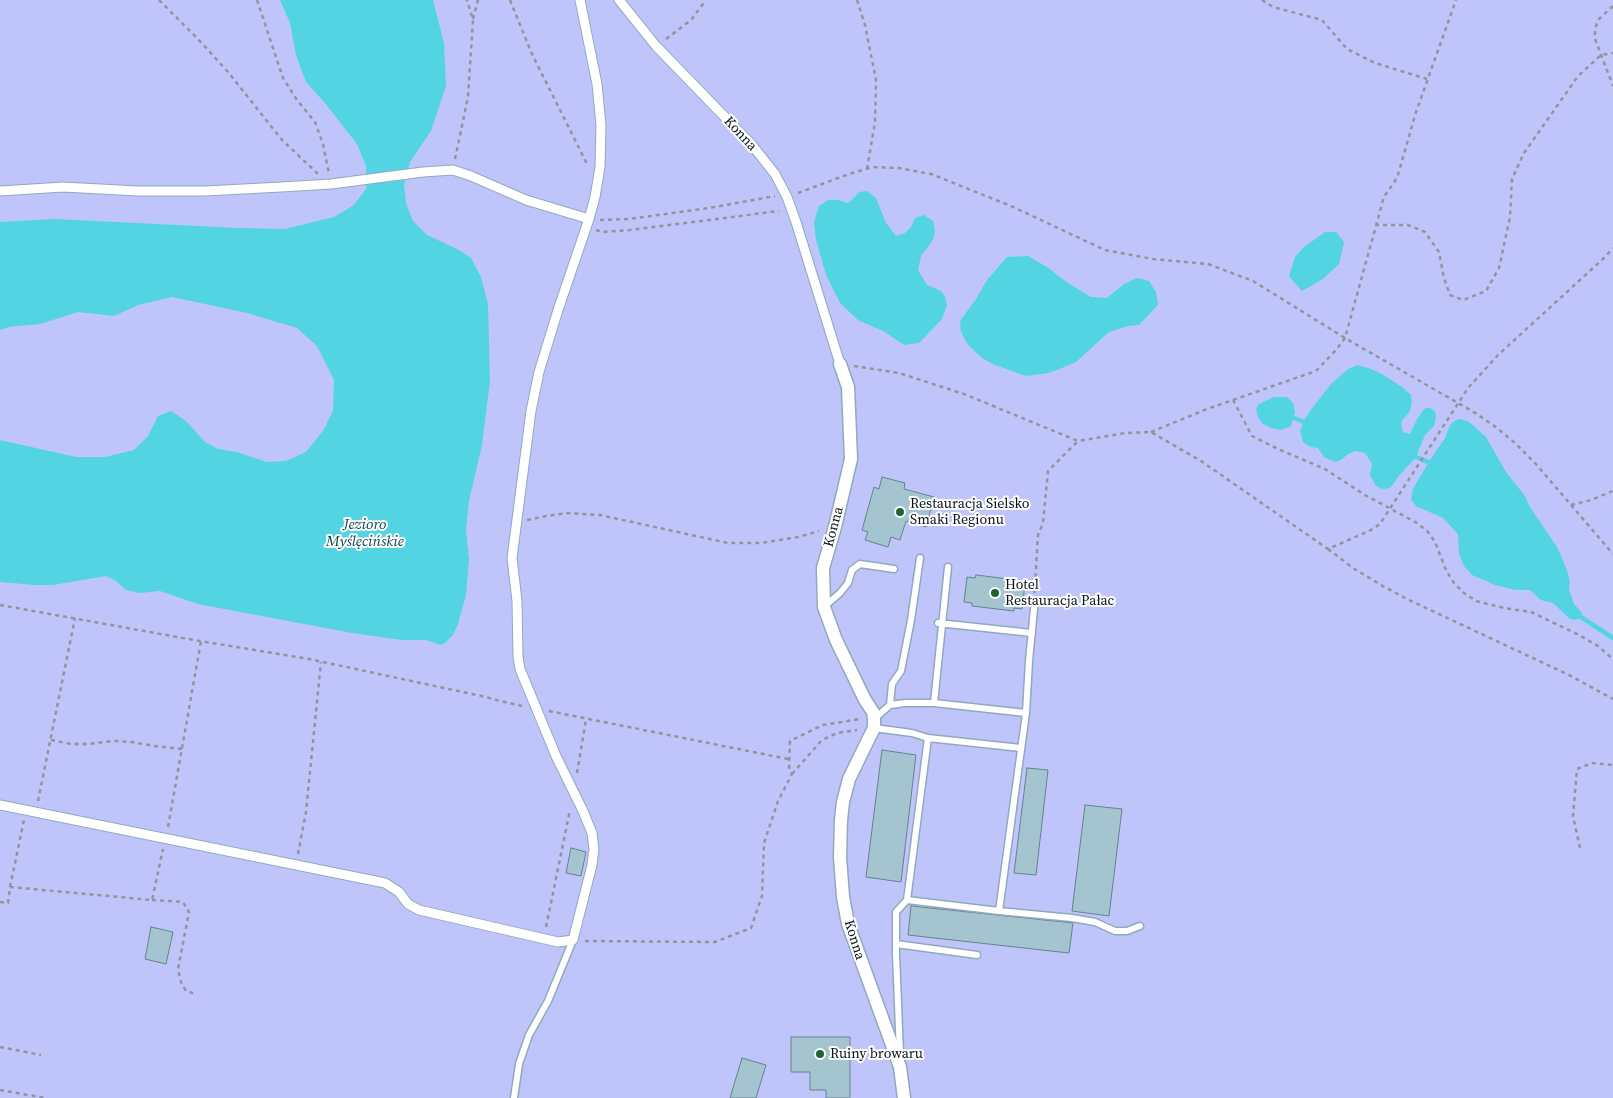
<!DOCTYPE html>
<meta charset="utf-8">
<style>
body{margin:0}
canvas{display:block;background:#f2f7fb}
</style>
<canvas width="1613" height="1098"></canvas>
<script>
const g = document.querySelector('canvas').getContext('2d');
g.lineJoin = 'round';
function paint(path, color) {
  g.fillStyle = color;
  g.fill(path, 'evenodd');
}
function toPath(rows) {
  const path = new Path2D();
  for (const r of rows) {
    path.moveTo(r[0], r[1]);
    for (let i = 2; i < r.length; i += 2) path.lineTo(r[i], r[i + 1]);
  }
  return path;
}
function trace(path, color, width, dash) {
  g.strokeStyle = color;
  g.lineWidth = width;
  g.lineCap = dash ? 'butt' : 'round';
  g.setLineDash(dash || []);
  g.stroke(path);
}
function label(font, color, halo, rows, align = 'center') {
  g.font = font + ' "Source Serif 4",serif';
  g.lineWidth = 4;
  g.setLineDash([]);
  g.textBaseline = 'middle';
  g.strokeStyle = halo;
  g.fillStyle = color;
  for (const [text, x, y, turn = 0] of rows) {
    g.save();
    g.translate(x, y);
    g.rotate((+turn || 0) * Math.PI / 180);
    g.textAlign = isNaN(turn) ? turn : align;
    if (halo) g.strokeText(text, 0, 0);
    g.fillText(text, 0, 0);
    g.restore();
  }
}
paint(toPath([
 [0,0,1613,0,1613,1098,0,1098]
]), '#bfc5fb');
paint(toPath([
 [280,0,433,0,444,43,446,86,431,131,410,162,404,185,406,203,413,221,427,235,459,250,471,258,481,277,488,304,490,381,482,445,469,501,466,530,469,559,466,595,458,624,453,635,445,643,441,645,426,640,402,640,352,633,198,604,160,591,140,593,126,590,116,581,106,576,53,585,34,585,0,582,0,440,76,457,105,457,134,450,148,436,158,416,171,411,186,421,205,442,218,449,237,452,267,462,286,461,306,452,323,431,333,411,334,380,317,346,297,328,247,313,172,297,138,305,114,316,78,312,40,324,9,327,0,330,0,222,54,219,239,228,285,229,334,217,354,205,366,189,366,166,357,144,325,103,306,82,296,55,290,23],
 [867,191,876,198,886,223,896,236,905,233,911,227,915,218,924,215,933,221,935,231,933,239,929,246,921,256,918,270,927,285,941,291,945,297,947,305,942,319,919,343,904,345,885,332,858,320,840,303,826,275,816,240,814,222,819,206,828,200,838,200,848,203,854,198,859,192],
 [1325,232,1336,232,1344,242,1339,264,1323,279,1302,291,1289,276,1295,257,1304,247],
 [1028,256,1047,267,1068,283,1091,297,1107,298,1124,284,1137,278,1149,281,1156,292,1158,305,1139,325,1128,326,1109,332,1076,362,1057,370,1048,373,1026,376,995,365,982,358,968,345,961,332,960,321,976,299,987,280,1007,257],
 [1358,365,1371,369,1382,374,1402,387,1411,395,1412,402,1410,411,1401,422,1403,432,1410,434,1417,419,1425,408,1430,408,1435,411,1436,418,1434,426,1425,435,1416,457,1399,476,1390,488,1383,489,1376,486,1370,475,1372,464,1365,453,1356,451,1348,454,1341,460,1335,462,1324,457,1318,448,1310,447,1303,442,1300,430,1306,417,1313,407,1331,384,1348,369],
 [1274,397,1287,397,1293,403,1295,412,1291,426,1281,430,1271,428,1263,424,1258,417,1256,409,1259,404],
 [1461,419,1469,422,1486,437,1506,472,1525,496,1530,507,1557,547,1567,570,1570,582,1569,590,1574,604,1582,613,1581,617,1576,620,1570,619,1553,603,1541,600,1530,590,1515,590,1495,585,1472,575,1464,566,1459,553,1458,534,1443,518,1416,506,1411,499,1413,489,1418,480,1430,460,1445,438,1450,425,1456,420]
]), '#52d4e2');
trace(toPath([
 [1294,418,1304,422],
 [1416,457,1428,462],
 [1581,617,1613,638]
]), '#52d4e2', 4.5);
const building = toPath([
 [882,477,905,483,904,489,934,497,926,527,906,521,900,540,891,537,888,547,865,540,868,532,862,530,874,487,879,489,882,477],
 [976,575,1017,580,1017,583,1025,584,1022,609,1014,608,1014,611,972,606,972,603,964,602,967,577,975,578,976,575],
 [882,750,916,755,901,882,866,877,882,750],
 [1027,768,1048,770,1036,875,1014,873,1027,768],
 [1085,805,1122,809,1109,916,1072,911,1085,805],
 [571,848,586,852,581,876,566,873,571,848],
 [911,906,1073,923,1069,953,908,935,911,906],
 [151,927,173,932,166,964,145,959,151,927],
 [791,1037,850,1037,850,1098,826,1098,826,1090,810,1090,810,1072,791,1072,791,1037],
 [742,1058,766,1065,756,1098,730,1098,742,1058]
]);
paint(building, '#a4c4d0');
trace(building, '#65838f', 1);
const service = toPath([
 [948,567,934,703,1026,713],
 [825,606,840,593,848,583,852,570,860,564,894,569],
 [938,623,1032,633],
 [890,705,905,703,934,703],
 [874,719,890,705,892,684,901,671,911,620,920,558],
 [874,728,912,733,928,738],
 [1021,748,928,738,907,900,999,911,1026,713,1029,661,1034,609],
 [999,911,1072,918,1095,922,1115,931,1127,931,1140,926],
 [896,944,977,955],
 [900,1054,896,954,896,912,907,900],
 [514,1098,519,1064,529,1035,548,1001,573,940]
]);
const pedestrian = toPath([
 [619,0,656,46,752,145,775,174,787,197,796,222,840,364],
 [0,191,63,187,138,191,205,191,281,187,331,184,423,172,453,170,471,176,526,200,589,219],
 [0,805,385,883,399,892,408,904,419,910,558,942,573,940,592,865,594,849,592,833,583,811,556,756,520,669,518,657,517,601,512,558,531,411,539,372,558,310,589,219,595,197,600,167,601,125,597,84,580,0]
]);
const minor = toPath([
 [840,364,848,387,851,459,835,527,823,568,824,607,836,640,865,700,873,712,874,719,874,728,869,738,849,779,843,802,841,820,840,857,843,897,848,924,900,1067,904,1098]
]);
trace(service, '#91a9bc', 9);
trace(pedestrian, '#91a9bc', 11);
trace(minor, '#91a9bc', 15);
trace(toPath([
 [159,0,198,39,228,72,282,140,318,174],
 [257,0,283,78,297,100,315,122,323,144,329,174],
 [510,0,532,54,588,166],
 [857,0,865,25,876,80,875,122,867,169],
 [1262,0,1273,7,1322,20,1347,49,1375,63,1427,79],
 [1613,6,1599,19,1595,28,1595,39,1613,86],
 [473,19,478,0],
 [666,39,691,20,706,0],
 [455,159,468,97,473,20,467,0],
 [798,193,849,174,873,167,899,168,931,174,1011,206,1105,250,1153,259,1208,264,1253,281,1345,338,1477,414,1497,428,1515,443,1535,463,1613,554],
 [600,220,629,219,709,208,775,196],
 [1375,225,1408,225,1425,232,1439,252,1444,278,1450,295,1463,300,1486,291,1499,268,1510,217,1512,179,1524,153,1578,76,1601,55,1613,53],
 [596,230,602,232,630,230,779,211],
 [854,366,899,373,964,394,1078,441,1125,433,1151,432,1201,461,1328,549,1369,531,1380,524,1468,388,1498,355,1604,258,1613,248],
 [1233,400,1252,436,1278,449,1325,469,1365,495,1417,523,1428,532,1435,542,1446,570,1454,583,1464,593,1476,601,1504,608,1531,612,1577,634,1598,646,1613,659],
 [1151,432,1207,409,1316,371,1336,350,1345,338,1384,197,1397,178,1416,112,1456,0],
 [1571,505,1591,500,1613,491],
 [527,520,546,516,568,513,600,515,728,543,761,543,798,537,819,531],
 [1328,549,1353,568,1381,585,1409,600,1569,675,1613,699],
 [1034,601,1038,535,1043,523,1048,471,1078,441],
 [0,605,194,640,309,659,486,697,496,700,522,706],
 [549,711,788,759],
 [51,740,71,744,89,744,112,741,132,742,154,746,183,749],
 [577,773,586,719],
 [792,774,822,740,837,733,857,730],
 [38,801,75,618],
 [168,827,201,641],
 [1580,848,1573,816,1577,769,1592,763,1613,765],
 [298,854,306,812,321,662],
 [10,887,24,820],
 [152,900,183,902,189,912,178,969,181,982,186,991,196,994],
 [0,902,8,903,10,887,152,900,163,849],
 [546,927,570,810],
 [585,941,715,942,751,928,762,896,764,843,778,801,792,774,789,767,790,741,823,725,860,719],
 [0,1047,41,1055],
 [0,1090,45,1098]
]), '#8f959b', 2.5, [4, 4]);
trace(service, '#fff', 6);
trace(pedestrian, '#fff', 9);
trace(minor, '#fff', 12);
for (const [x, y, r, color] of [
 [900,512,5,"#1d6532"],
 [995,593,5,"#1d6532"],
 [820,1054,5,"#1d6532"]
]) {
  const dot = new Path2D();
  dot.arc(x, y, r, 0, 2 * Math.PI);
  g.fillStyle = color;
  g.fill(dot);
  trace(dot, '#fff', 2);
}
label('14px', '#081118', '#fff', [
 ["Konna",740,134,47],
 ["Konna",834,527,-75],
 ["Konna",854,940,73]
]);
label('14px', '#081118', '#fff', [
 ["Restauracja Sielsko",910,504],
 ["Smaki Regionu",910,520],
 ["Hotel",1005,585],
 ["Restauracja Pałac",1005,601],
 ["Ruiny browaru",830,1054]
], 'left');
label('italic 15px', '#0a464c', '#fff', [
 ["Jezioro",365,525],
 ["Myślęcińskie",365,542]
]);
</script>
